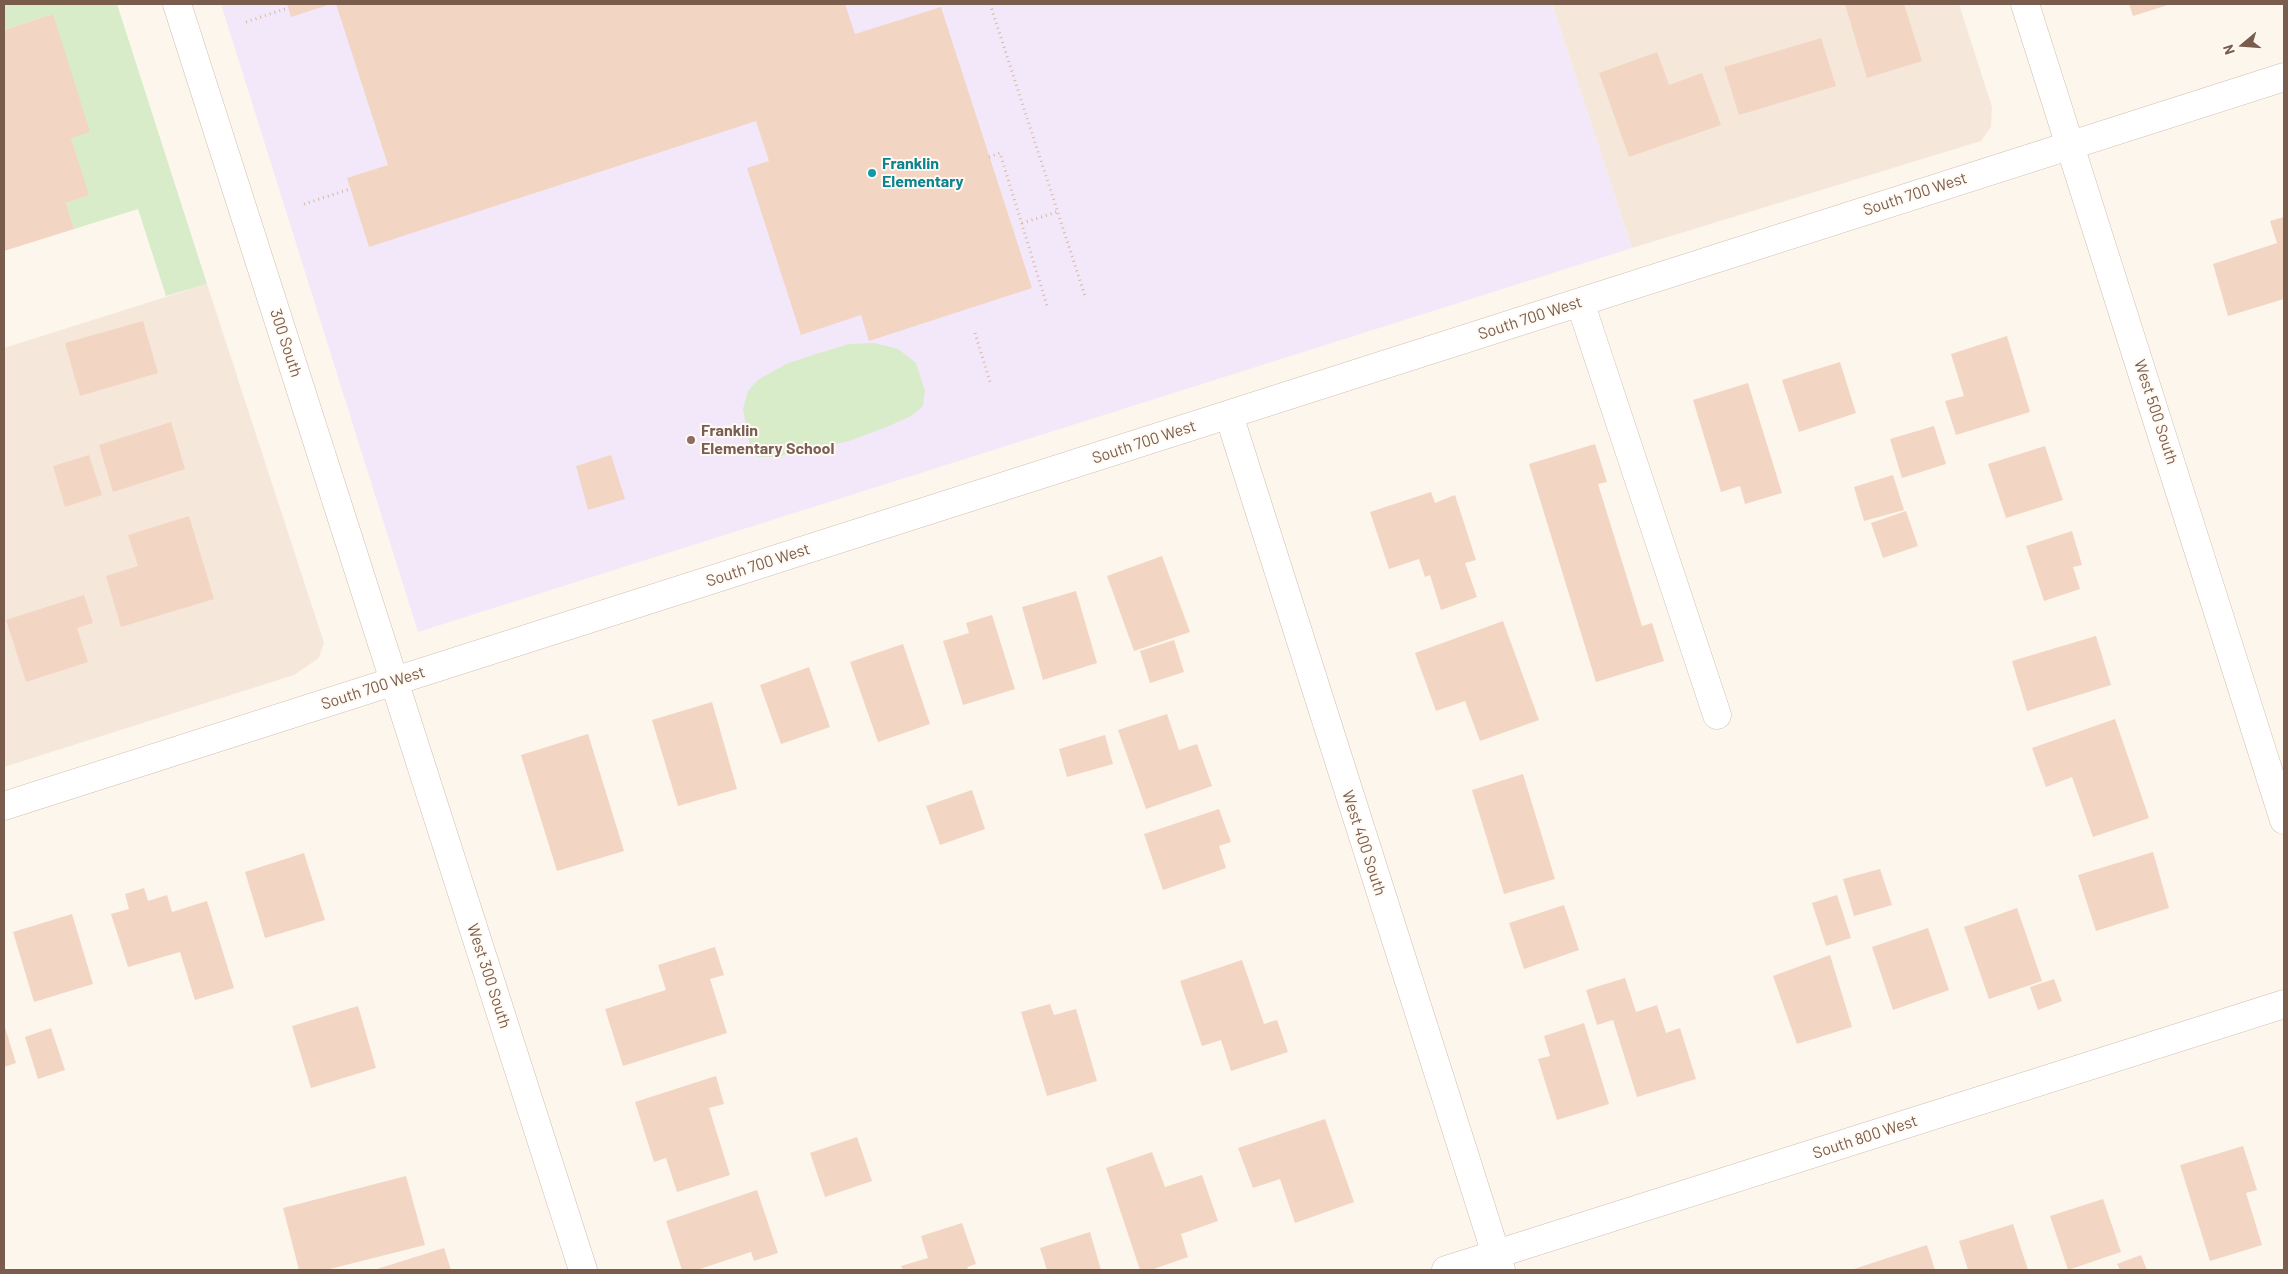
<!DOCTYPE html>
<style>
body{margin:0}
#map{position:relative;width:2288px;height:1274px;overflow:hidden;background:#fdf6ec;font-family:Barlow,sans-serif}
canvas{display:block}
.frame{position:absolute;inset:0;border:5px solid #7a5c4d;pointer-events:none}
.north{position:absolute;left:2218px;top:20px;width:50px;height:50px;-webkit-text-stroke:4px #fffaf3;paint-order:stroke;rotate:252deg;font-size:14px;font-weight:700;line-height:20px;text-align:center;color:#7a5c4d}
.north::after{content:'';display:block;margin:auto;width:18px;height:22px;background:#7a5c4d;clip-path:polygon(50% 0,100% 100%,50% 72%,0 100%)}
</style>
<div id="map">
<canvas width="2288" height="1274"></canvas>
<div class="frame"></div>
<div class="north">N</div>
</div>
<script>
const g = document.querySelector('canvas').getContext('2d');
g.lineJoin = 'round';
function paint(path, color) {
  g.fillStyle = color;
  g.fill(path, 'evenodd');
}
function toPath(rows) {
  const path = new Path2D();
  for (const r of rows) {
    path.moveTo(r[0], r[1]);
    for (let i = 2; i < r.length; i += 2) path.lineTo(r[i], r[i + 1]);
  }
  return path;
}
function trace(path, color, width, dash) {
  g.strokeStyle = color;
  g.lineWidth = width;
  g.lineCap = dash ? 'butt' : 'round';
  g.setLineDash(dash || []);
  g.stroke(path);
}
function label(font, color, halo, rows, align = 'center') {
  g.font = font + ' Barlow,sans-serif';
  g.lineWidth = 4;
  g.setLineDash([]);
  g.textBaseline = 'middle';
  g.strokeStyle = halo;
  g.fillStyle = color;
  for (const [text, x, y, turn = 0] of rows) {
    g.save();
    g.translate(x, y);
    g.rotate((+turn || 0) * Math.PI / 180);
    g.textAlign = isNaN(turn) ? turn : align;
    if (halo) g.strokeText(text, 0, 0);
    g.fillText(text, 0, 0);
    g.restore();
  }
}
paint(toPath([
 [1552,4,1959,4,1992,107,1991,127,1981,141,1632,248],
 [207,284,324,643,319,658,294,675,4,767,4,348]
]), '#f5e8da');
paint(toPath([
 [221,4,1552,4,1632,248,418,632]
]), '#f3e8fa');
paint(toPath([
 [4,4,117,4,207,284,166,296,138,209,74,229,66,203,88,195,71,138,53,14,4,30],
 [874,343,898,349,916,363,925,391,923,406,911,416,889,426,849,441,776,457,758,457,751,451,743,409,748,391,758,380,786,364,816,354,849,344]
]), '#d8ecc9');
paint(toPath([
 [287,4,331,4,291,17],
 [336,4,845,4,855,34,941,7,1032,288,869,341,861,315,801,335,747,168,769,161,756,121,369,247,347,178,388,165],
 [1845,4,1904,4,1922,61,1867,78],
 [2129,4,2171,4,2133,16],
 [53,14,90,132,71,138,89,195,66,203,74,229,4,251,4,30],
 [1821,38,1836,86,1739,115,1724,67],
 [1657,52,1669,85,1702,73,1721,125,1629,157,1599,73],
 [2284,217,2284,299,2228,316,2213,264,2277,243,2270,221],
 [143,321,158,373,80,396,65,343],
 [2007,336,2030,412,1956,435,1945,401,1964,396,1951,354],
 [1840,362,1856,413,1799,432,1782,380],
 [1748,383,1782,493,1745,504,1740,486,1721,492,1693,400],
 [171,422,185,469,113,492,99,445],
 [1934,426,1946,464,1902,478,1890,439],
 [1595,444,1607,482,1598,484,1642,626,1652,623,1664,661,1596,682,1529,464],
 [2045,446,2063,500,2006,518,1988,464],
 [89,455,102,495,65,507,53,466],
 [611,455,625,499,588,510,576,466],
 [1893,475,1904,510,1864,521,1854,487],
 [1431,492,1435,503,1455,495,1476,560,1465,563,1477,597,1441,610,1430,575,1425,577,1419,559,1389,569,1370,512],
 [1906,511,1918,546,1883,558,1871,523],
 [189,516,214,599,121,627,106,576,138,566,128,535],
 [2072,531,2082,565,2073,567,2080,589,2044,601,2026,546],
 [1162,556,1190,632,1134,651,1107,576],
 [1076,591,1097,663,1043,680,1022,607],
 [84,595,93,623,77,628,88,662,26,682,6,620],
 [992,615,1015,689,963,705,943,641,969,633,966,623],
 [1503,621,1539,720,1480,741,1465,701,1436,711,1415,653],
 [2096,636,2111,685,2027,711,2012,661],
 [1174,640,1184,672,1150,683,1140,651],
 [903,644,930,724,878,742,850,662],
 [809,667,830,727,781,744,760,685],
 [712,702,737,789,678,806,652,720],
 [1167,714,1179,750,1197,744,1212,786,1146,809,1118,730],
 [2115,719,2149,818,2093,837,2072,777,2046,787,2032,748],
 [588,734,624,851,557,871,521,755],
 [1105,735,1113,764,1067,777,1059,749],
 [1523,774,1555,879,1504,894,1472,790],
 [972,790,985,829,940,845,926,806],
 [1219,809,1231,842,1219,846,1226,868,1163,890,1144,834],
 [2153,852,2169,908,2096,931,2078,875],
 [304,853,325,920,265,938,245,872],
 [1880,869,1892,905,1854,916,1843,879],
 [144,888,148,901,167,895,172,912,207,901,234,988,195,1000,180,952,128,967,111,914,129,909,125,894],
 [1837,895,1851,938,1826,946,1812,903],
 [1564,905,1579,950,1524,969,1509,923],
 [2017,908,2042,981,1989,999,1964,927],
 [72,914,93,984,34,1002,13,932],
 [1928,928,1949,990,1893,1010,1872,947],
 [715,947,724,975,710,979,727,1033,623,1066,605,1009,666,990,658,965],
 [1830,955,1852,1027,1797,1044,1773,976],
 [1242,960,1264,1024,1277,1020,1288,1052,1231,1071,1221,1040,1202,1046,1180,981],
 [1625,978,1636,1012,1657,1005,1666,1033,1680,1028,1696,1079,1637,1097,1613,1020,1597,1025,1586,990],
 [2054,979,2062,1001,2038,1010,2030,987],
 [1050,1004,1054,1015,1076,1009,1097,1081,1047,1096,1021,1012],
 [358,1006,376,1068,311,1088,292,1026],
 [1584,1023,1609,1104,1557,1120,1538,1059,1550,1056,1544,1036],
 [4,1024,16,1063,4,1067],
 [51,1028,65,1070,38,1079,25,1037],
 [716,1076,724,1104,709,1108,730,1175,677,1192,666,1158,654,1162,635,1102],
 [1325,1119,1354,1202,1295,1223,1280,1179,1253,1188,1238,1148],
 [857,1137,872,1181,825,1197,810,1153],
 [2243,1146,2257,1190,2246,1193,2262,1245,2210,1261,2180,1165],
 [1152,1152,1165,1187,1202,1175,1218,1221,1181,1234,1188,1257,1151,1270,1140,1270,1106,1168],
 [406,1176,425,1245,326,1270,299,1270,283,1208],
 [757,1190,778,1253,754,1261,751,1252,697,1270,682,1270,666,1221],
 [2103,1199,2121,1252,2068,1270,2050,1216],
 [962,1223,976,1264,967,1267,969,1270,903,1270,901,1266,928,1258,921,1236],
 [2013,1224,2028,1270,1968,1270,1959,1241],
 [1090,1232,1101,1270,1047,1270,1040,1248],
 [1927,1245,1935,1270,1851,1270],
 [444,1248,451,1270,374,1270],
 [2141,1255,2147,1270,2120,1270,2117,1264]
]), '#f3d5c3');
const minor = toPath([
 [177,4,583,1270],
 [2025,4,2284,820],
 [1580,302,1717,715],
 [1229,415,1501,1270],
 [4,806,2284,77],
 [1446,1270,2284,1004]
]);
trace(minor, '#d1beb0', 29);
trace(toPath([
 [990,4,1085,296],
 [246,22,288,8],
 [989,157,1000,153,1048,309],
 [304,204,350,189],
 [1022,223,1057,212],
 [975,333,990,382]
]), '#d9b8a5', 3, [1, 4]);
trace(minor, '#fff', 28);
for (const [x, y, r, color] of [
 [872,173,5,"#0f9aa8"],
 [691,440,5,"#8d6e63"]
]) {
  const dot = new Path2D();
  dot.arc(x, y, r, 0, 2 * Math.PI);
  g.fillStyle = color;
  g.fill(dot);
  trace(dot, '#fffaf3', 2);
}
label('bold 16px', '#0d838f', '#fffaf3', [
 ["Franklin",882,164],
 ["Elementary",882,182]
], 'left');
label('16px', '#7a5c4d', '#fffaf3', [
 ["South 700 West",1915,194,-18],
 ["South 700 West",1530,318,-18],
 ["300 South",286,343,72],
 ["West 500 South",2156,412,72],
 ["South 700 West",1144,442,-18],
 ["South 700 West",758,565,-18],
 ["South 700 West",373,688,-18],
 ["West 400 South",1364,843,72],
 ["West 300 South",489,976,72],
 ["South 800 West",1865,1137,-18]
]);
label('bold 16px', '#785e54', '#fffaf3', [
 ["Franklin",701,431],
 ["Elementary School",701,449]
], 'left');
</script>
